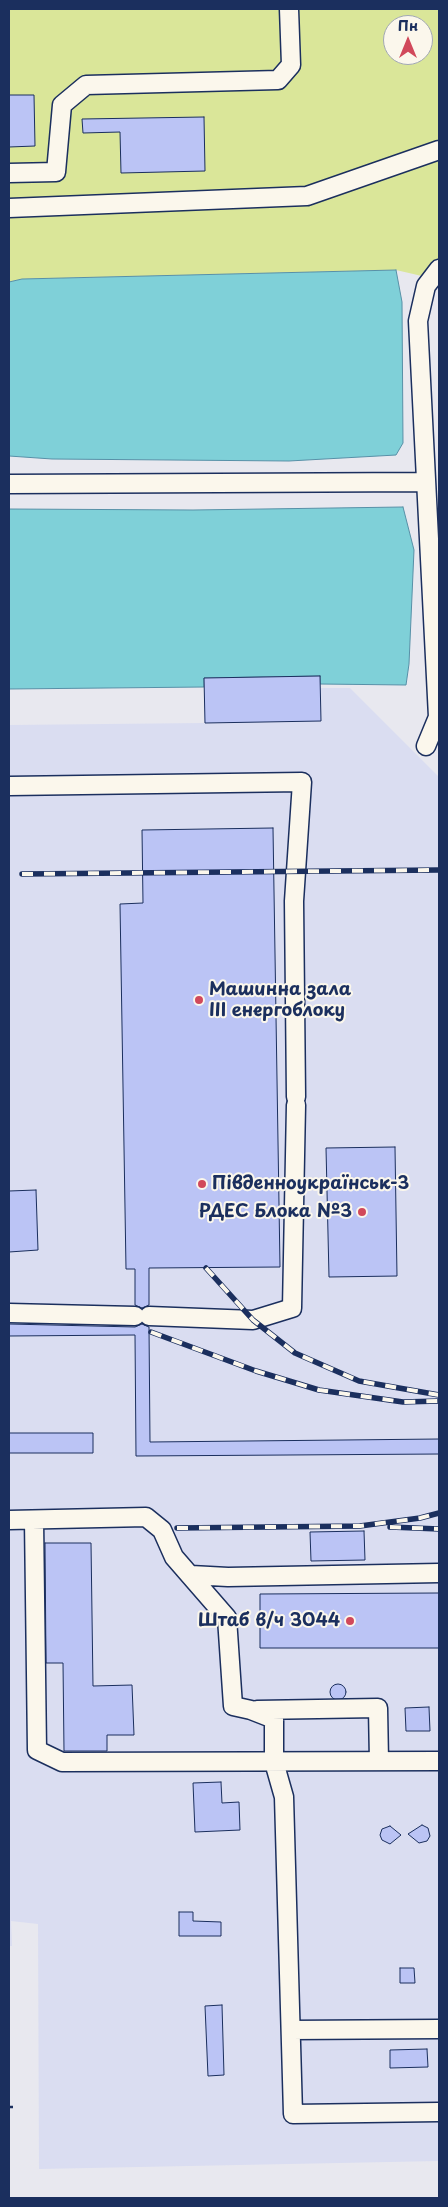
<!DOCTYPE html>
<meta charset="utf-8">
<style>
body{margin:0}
#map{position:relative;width:448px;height:2207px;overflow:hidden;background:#e8e8ef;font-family:"Playpen Sans",sans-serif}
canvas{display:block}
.frame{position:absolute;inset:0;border:10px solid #1b2f5e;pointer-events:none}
.north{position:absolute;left:383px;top:15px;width:50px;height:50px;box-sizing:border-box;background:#fbf7ec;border:1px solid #a1a7b3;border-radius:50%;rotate:0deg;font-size:14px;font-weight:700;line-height:20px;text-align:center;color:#1b2f5e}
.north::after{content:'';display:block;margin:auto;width:18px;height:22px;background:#d1495b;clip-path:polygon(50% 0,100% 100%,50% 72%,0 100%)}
</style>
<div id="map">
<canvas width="448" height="2207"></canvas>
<div class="frame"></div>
<div class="north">Пн</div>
</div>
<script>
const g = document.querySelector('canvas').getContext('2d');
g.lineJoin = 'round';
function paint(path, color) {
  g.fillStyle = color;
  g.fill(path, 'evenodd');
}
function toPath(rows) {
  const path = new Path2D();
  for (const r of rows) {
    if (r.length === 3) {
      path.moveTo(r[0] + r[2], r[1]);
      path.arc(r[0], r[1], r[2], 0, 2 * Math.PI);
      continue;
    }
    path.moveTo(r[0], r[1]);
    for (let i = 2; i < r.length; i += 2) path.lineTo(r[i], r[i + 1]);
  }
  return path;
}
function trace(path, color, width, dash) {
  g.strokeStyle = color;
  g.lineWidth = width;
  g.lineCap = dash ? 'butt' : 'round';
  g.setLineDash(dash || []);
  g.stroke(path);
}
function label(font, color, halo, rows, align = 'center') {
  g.font = font + ' "Playpen Sans",sans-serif';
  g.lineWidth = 4;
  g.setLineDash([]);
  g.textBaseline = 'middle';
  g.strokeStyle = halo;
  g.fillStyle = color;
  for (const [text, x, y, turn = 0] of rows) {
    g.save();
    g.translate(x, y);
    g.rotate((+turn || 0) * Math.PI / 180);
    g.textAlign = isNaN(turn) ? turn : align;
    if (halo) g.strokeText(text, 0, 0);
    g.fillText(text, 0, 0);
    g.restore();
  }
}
paint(toPath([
 [320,676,321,688,350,688,439,777,439,2161,39,2169,38,1924,11,1921,12,1946,9,1946,9,725,204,723,204,678]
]), '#daddf1');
paint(toPath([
 [9,9,439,9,439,280,396,270,22,279,9,282],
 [393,25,423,25,423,55,393,55]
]), '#dae699');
const water = toPath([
 [396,270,402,302,403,443,396,455,289,461,52,459,9,456,9,282,22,279,396,270],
 [403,507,414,550,409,664,406,685,320,684,320,676,204,678,204,687,9,689,9,509,193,510,403,507]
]);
paint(water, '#7fd0d8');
trace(water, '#5790a7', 1);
const building = toPath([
 [9,95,34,95,35,146,9,147,9,95],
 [204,117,205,171,121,173,120,132,83,133,82,119,204,117],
 [320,676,321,721,205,723,204,678,320,676],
 [273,828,280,1267,149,1268,149,1305,142,1308,135,1305,135,1269,126,1269,120,904,143,903,142,830,273,828],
 [395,1147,397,1276,329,1277,326,1148,395,1147],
 [36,1190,38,1250,9,1252,9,1191,36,1190],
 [9,1324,135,1327,142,1324,149,1327,150,1442,439,1439,439,1454,136,1456,135,1335,9,1336,9,1324],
 [9,1433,93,1433,93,1453,9,1453,9,1433],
 [364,1531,365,1560,311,1561,310,1532,364,1531],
 [45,1543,91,1543,93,1686,132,1685,134,1735,107,1735,107,1751,64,1751,63,1663,46,1663,45,1543],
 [439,1593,439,1648,260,1648,260,1594,439,1593],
 [338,1692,8],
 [429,1707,430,1731,406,1731,405,1708,429,1707],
 [221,1782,222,1803,239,1802,240,1830,195,1832,193,1783,221,1782],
 [422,1825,428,1828,430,1836,427,1841,419,1843,408,1834,422,1825],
 [390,1826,401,1835,390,1844,382,1840,380,1835,382,1829,390,1826],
 [179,1912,193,1912,193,1921,221,1922,221,1936,179,1936,179,1912],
 [400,1968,414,1968,415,1983,400,1983,400,1968],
 [222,2005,224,2075,208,2076,205,2006,222,2005],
 [427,2049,428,2067,390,2068,390,2050,427,2049]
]);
paint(building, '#bbc4f5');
trace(building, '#1b2f5e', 1);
const minor = toPath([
 [9,173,56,172,62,105,86,85,278,80,291,65,289,9],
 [9,208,307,196,439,150],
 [9,484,426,482],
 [426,746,438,717,418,321,426,286,439,269],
 [9,786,302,782,294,901,296,1097],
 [9,1313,135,1316],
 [149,1316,253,1320,292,1308,296,1105],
 [9,1520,146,1517,162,1530,174,1557,227,1618,233,1706,251,1710,274,1719,274,1762,284,1797,293,2114,439,2112],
 [34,1520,37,1750,62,1762,439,1761],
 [191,1575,228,1577,439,1573],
 [257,1710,378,1708,379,1761],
 [291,2030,439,2029]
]);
trace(minor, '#1b2f5e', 21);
trace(toPath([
 [9,2107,16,2107]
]), '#1b2f5e', 2.5, [4, 4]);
trace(minor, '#fbf7ec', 18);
const rail = toPath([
 [22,874,439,870],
 [206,1268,253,1320,295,1353,359,1381,439,1395],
 [151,1332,256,1371,319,1390,403,1402,439,1401],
 [390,1527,439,1529],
 [177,1528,360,1526,420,1518,439,1513]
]);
trace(rail, '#1b2f5e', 5.5);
trace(rail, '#fbf7ec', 4, [11]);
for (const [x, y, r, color] of [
 [199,1000,5,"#d1495b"],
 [202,1184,5,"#d1495b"],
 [362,1212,5,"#d1495b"],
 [350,1621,5,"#d1495b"]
]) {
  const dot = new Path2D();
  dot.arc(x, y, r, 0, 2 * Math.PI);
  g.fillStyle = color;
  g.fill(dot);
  trace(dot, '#fbf7ec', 2);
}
label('bold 18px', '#1b2f5e', '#fbf7ec', [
 ["Машинна зала",209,990],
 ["III енергоблоку",209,1011],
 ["Південноукраїнськ-3",212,1184],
 ["РДЕС Блока №3",352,1212,"right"],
 ["Штаб в/ч 3044",340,1621,"right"]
], 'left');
</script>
